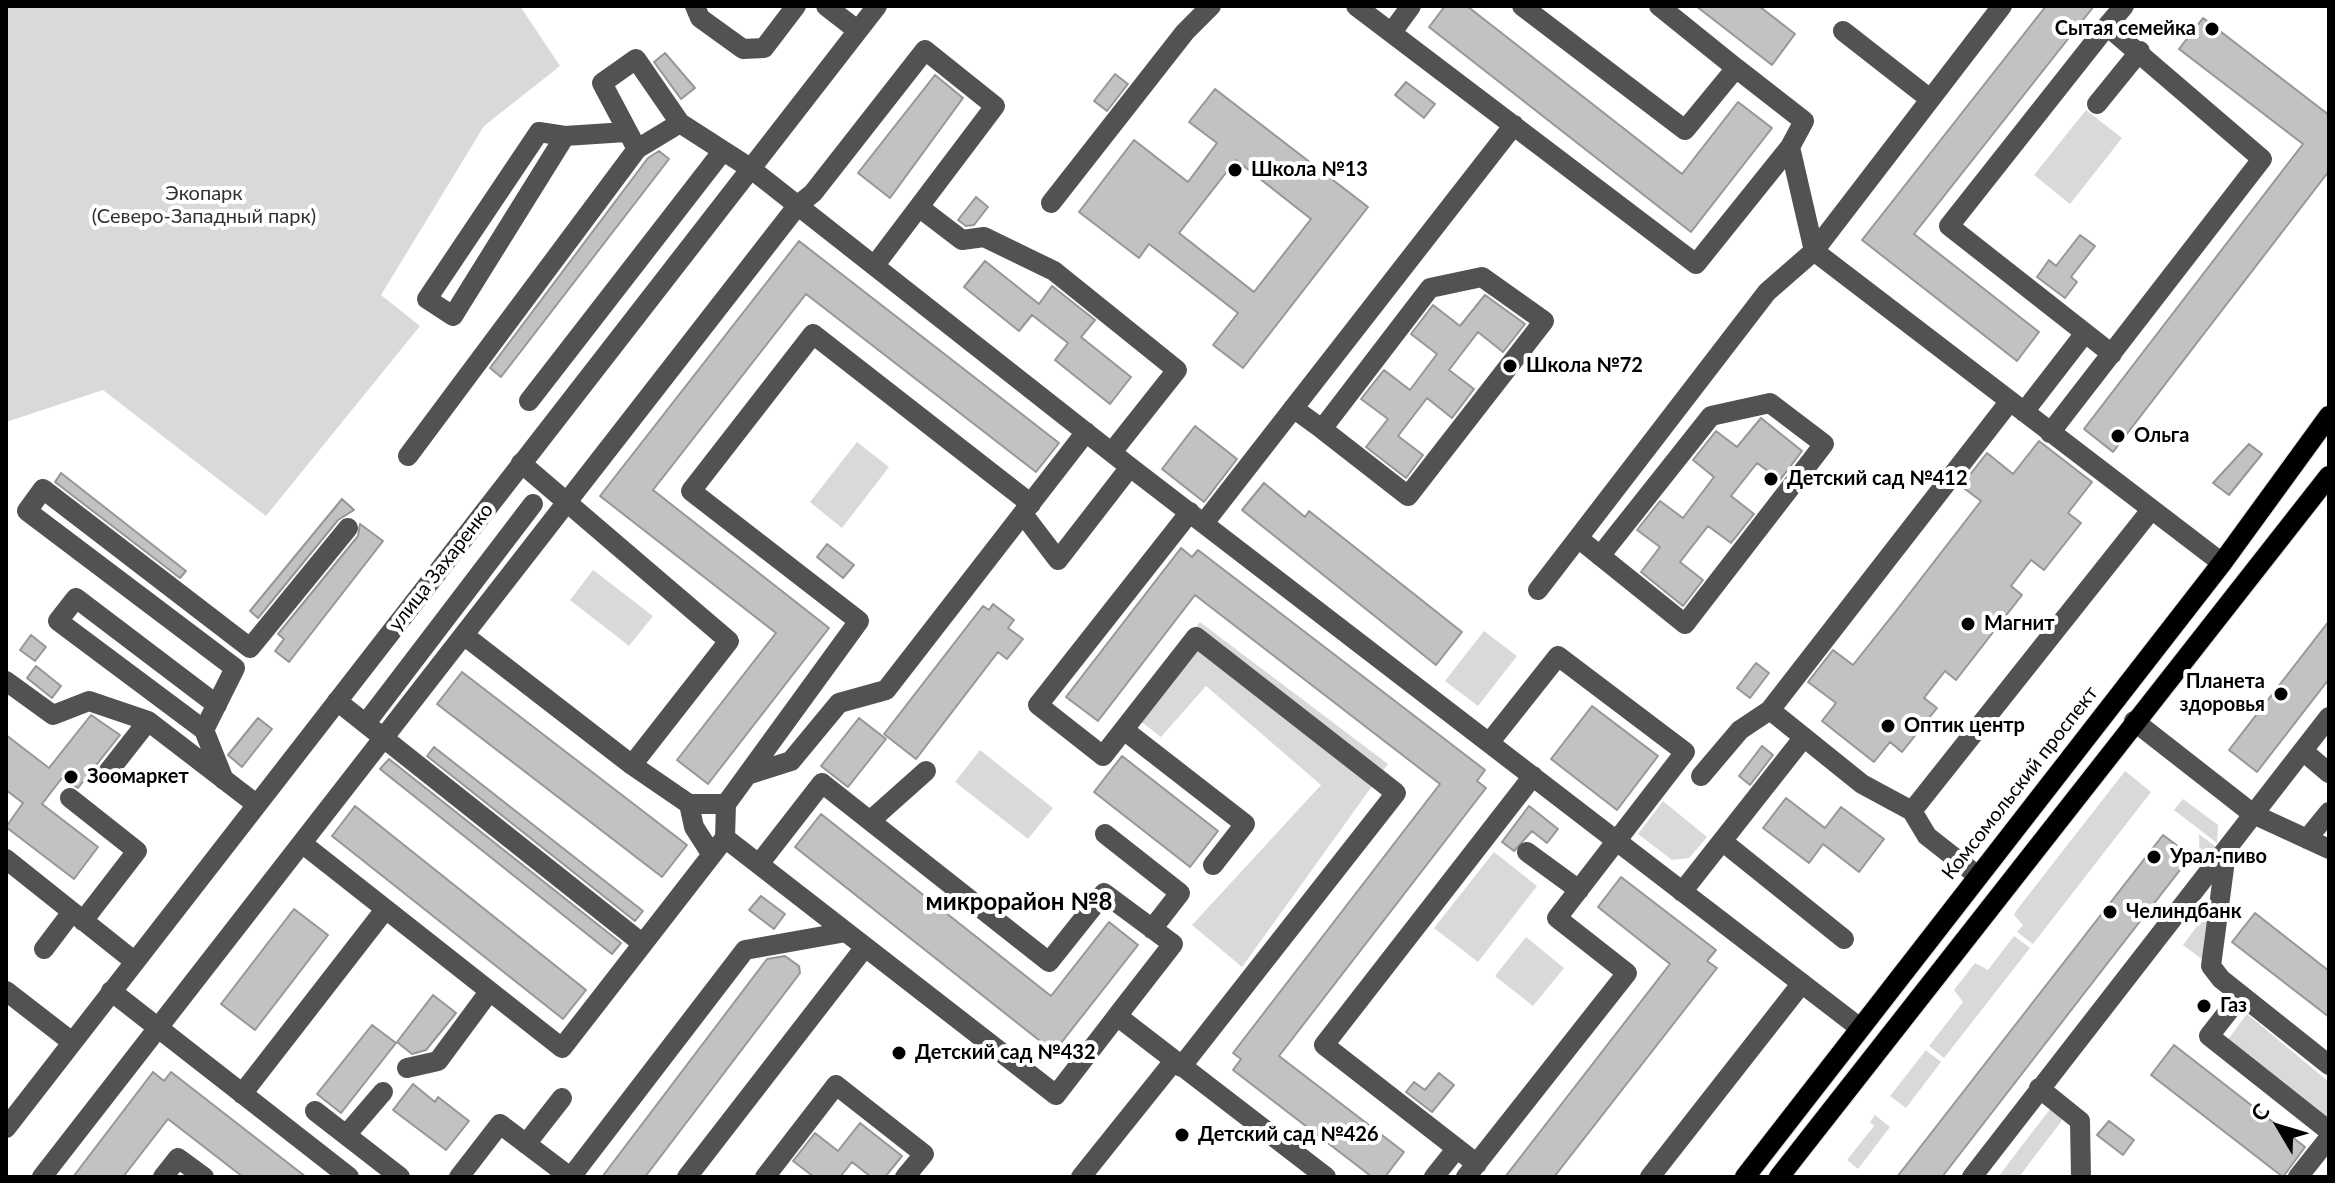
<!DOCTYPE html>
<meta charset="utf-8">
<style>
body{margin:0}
#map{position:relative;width:2335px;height:1183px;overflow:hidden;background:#fff;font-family:Lato,sans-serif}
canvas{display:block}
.frame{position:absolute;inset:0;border:8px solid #000;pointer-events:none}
.north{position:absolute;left:2239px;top:1087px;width:80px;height:80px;-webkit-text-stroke:6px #fff;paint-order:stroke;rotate:308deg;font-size:22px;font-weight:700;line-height:32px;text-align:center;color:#000}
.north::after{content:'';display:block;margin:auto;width:28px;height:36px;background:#000;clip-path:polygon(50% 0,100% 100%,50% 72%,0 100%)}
</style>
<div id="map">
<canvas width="2335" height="1183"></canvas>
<div class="frame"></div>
<div class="north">С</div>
</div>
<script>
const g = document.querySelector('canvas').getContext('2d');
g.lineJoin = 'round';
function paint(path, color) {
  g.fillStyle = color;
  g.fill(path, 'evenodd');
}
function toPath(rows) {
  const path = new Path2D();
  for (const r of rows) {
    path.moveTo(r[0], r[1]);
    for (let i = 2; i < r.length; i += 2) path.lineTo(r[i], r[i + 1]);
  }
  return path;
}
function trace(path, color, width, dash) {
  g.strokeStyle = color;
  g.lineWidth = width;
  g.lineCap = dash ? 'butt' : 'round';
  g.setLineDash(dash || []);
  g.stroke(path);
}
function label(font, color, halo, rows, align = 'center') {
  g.font = font + ' Lato,sans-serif';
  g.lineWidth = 8;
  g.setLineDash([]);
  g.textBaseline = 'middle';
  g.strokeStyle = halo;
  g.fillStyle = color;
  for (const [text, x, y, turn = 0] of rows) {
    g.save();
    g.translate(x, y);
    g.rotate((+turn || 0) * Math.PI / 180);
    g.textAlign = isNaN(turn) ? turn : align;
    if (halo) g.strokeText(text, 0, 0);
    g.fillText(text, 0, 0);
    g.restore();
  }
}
paint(toPath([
 [6,6,520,6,560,66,484,126,381,295,420,326,266,516,103,390,6,422],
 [2086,110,2122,138,2070,204,2034,175],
 [857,442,889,467,842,528,810,502],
 [593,570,653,616,629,646,570,600],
 [1200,622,1388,764,1242,967,1192,925,1321,785,1206,686,1161,737,1127,711],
 [1484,631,1517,656,1478,706,1445,681],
 [980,750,1053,808,1028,839,955,782],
 [2125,771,2151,792,2033,944,2017,932,2023,925,2014,915,2016,911],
 [2183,799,2218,825,2217,843,2174,810],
 [1663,801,1707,837,1689,858,1672,860,1638,834],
 [2199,834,2216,847,2200,872],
 [1494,852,1537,886,1478,962,1434,928],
 [2209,910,2203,960,2183,945],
 [2014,936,2030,948,1944,1058,1929,1046,1963,1002,1954,990,1975,963,1988,970],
 [1526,937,1564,968,1533,1006,1495,976],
 [2247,1014,2329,1082,2329,1124,2226,1042],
 [1926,1050,1941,1062,1906,1108,1890,1096],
 [2050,1109,2063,1119,2019,1177,1998,1177],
 [1875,1115,1890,1127,1858,1169,1847,1160,1874,1126,1870,1122]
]), '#d9d9d9');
const building = toPath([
 [1445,6,1467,6,1682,174,1738,102,1772,128,1691,232,1429,27,1445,6],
 [1696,6,1759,6,1795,34,1772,65,1696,6],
 [2046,6,2094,6,1914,234,2039,332,2017,361,1862,240,2046,6],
 [2203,18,2329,115,2329,171,2113,452,2084,429,2303,144,2179,49,2203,18],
 [665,53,695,88,681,99,654,62,665,53],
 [1115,74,1128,84,1107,111,1094,101,1115,74],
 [935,75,963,98,890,198,858,173,935,75],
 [1406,82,1435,104,1424,118,1395,95,1406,82],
 [1215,89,1368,207,1243,368,1213,345,1238,313,1149,244,1139,258,1079,212,1134,140,1188,182,1217,143,1189,122,1215,89],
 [1236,160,1311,219,1254,292,1179,233,1236,160],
 [659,151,669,159,501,377,490,368,648,158,659,151],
 [976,197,988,207,974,225,966,226,958,220,976,197],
 [2080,235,2095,246,2071,277,2077,282,2065,298,2037,277,2049,260,2056,266,2080,235],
 [799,241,1059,443,1036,472,806,294,653,490,829,628,708,784,677,760,776,633,600,496,799,241],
 [985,261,1039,304,1052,286,1095,320,1081,337,1131,377,1110,404,1055,360,1068,343,1032,315,1019,331,964,287,985,261],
 [1485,295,1525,324,1503,352,1478,332,1449,370,1474,389,1452,418,1427,398,1398,436,1423,455,1406,478,1366,447,1388,419,1361,399,1384,370,1410,390,1437,354,1411,334,1433,305,1460,326,1485,295],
 [1761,418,1802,451,1780,480,1757,463,1731,496,1754,514,1731,543,1708,526,1680,562,1703,580,1683,606,1641,572,1660,547,1637,530,1660,501,1683,518,1714,477,1693,460,1716,431,1737,447,1761,418],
 [1195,426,1237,459,1204,502,1162,469,1195,426],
 [2039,441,2092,482,2068,513,2081,523,2044,570,2031,560,2011,586,2022,595,1956,680,1945,671,1924,698,1937,708,1902,752,1890,742,1874,762,1822,721,1836,703,1808,682,1833,650,1853,665,1896,611,1981,501,1961,486,1987,453,2013,474,2039,441],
 [2249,444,2262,454,2229,495,2213,483,2249,444],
 [61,473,186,571,180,578,55,482,61,473],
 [1264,483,1305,517,1309,511,1462,632,1436,665,1242,510,1264,483],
 [342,499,354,510,338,520,258,618,250,611,342,499],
 [360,524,383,541,289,662,275,651,284,639,278,634,358,536,360,524],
 [827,544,854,565,843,578,817,557,827,544],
 [1181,548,1192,557,1198,550,1485,770,1477,781,1486,788,1279,1056,1404,1152,1385,1177,1372,1177,1233,1070,1241,1059,1233,1053,1440,784,1195,595,1098,721,1066,697,1181,548],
 [993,604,1014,620,1008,628,1023,639,1007,659,998,652,916,759,884,734,983,606,989,610,993,604],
 [2329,621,2329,679,2257,772,2229,750,2329,621],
 [31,635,46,647,35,661,20,650,31,635],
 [1756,663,1769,673,1750,698,1737,688,1756,663],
 [36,666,61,686,52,698,27,678,36,666],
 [462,672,687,845,662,877,437,704,462,672],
 [1592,706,1658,756,1617,810,1551,759,1592,706],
 [91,715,120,735,78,788,62,778,42,804,98,847,74,879,6,827,23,803,6,790,6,735,49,768,91,715],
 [258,718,272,729,242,767,228,755,258,718],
 [859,718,886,739,848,787,821,766,859,718],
 [1762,746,1773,755,1750,785,1739,776,1762,746],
 [434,747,643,911,635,921,427,756,434,747],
 [1122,756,1218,831,1190,867,1094,792,1122,756],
 [389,759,621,943,612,954,380,769,389,759],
 [1786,798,1825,828,1841,807,1884,839,1859,872,1823,844,1809,863,1763,828,1786,798],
 [355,806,586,990,563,1019,332,836,355,806],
 [1529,806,1558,829,1547,843,1532,831,1514,851,1502,842,1529,806],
 [821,814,1051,996,1109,922,1138,945,1054,1052,795,847,821,814],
 [2163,835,2191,856,2120,947,1942,1177,1897,1177,2163,835],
 [1621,877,1716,950,1707,961,1717,968,1554,1177,1505,1177,1670,964,1598,907,1621,877],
 [761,896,785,914,774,929,749,910,761,896],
 [294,909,328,935,255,1030,221,1004,294,909],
 [2255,913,2329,971,2329,1017,2232,942,2255,913],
 [785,956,799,966,800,973,645,1177,602,1177,767,959,785,956],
 [433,995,456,1013,426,1050,412,1054,397,1042,433,995],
 [372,1025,396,1043,341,1113,317,1094,372,1025],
 [2174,1045,2305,1147,2283,1177,2151,1075,2174,1045],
 [153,1072,164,1081,171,1072,306,1177,243,1177,168,1119,123,1177,73,1177,153,1072],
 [1439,1073,1454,1085,1432,1112,1406,1092,1414,1082,1425,1090,1439,1073],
 [413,1084,435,1102,438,1097,469,1121,446,1150,393,1110,413,1084],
 [2109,1121,2134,1140,2123,1155,2097,1135,2109,1121],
 [860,1123,902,1156,885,1177,871,1177,852,1162,840,1177,814,1177,793,1161,815,1133,838,1151,860,1123]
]);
paint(building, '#c2c2c2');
trace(building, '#969696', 2);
const major = toPath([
 [1745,1177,2222,563,2329,416],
 [1779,1177,2329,476]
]);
trace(major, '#dbdbdb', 22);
trace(toPath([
 [695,6,700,18,743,49,764,48,796,6],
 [826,6,857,30],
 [1356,6,1696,264,1790,147,1814,251,1767,292,1538,590],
 [1522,6,1685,130,1736,68,1804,121,1790,147],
 [1659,6,1736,68],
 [2002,6,1814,251,2222,563],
 [2107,26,1949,226,2112,354],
 [1843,31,1930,99],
 [1392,32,1411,6],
 [2097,104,2140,51],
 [565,136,539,132,427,299,453,316,565,136,626,132],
 [637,149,680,123],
 [1051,203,1185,32,1211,6],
 [920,208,962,240,984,237,1054,271,1177,370,1112,452],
 [529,401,722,152],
 [1293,408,1322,429,1408,496,1544,321,1482,277,1430,288,1322,429],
 [2024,412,2085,333],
 [2050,433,2262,159,2107,26,2124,6],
 [408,456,637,149,602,83,636,59,680,123,750,168,1130,467,1860,1028],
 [521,463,729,641,632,765],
 [1023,514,1058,560,1130,467],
 [1204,523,1514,125],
 [1578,538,1685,624,1824,444,1770,403,1711,416,1600,556],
 [465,636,632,765,689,804,726,804,725,838,1056,1095,1117,1016,1326,1177],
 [6,681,53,715,89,701,148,721,256,804],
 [337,701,643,944],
 [2134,721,2253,814,2329,849],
 [366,723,533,504],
 [204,730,58,621,76,598,217,705],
 [1124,730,1245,824,1213,865],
 [2303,751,2329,773],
 [108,772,148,721],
 [747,775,791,761,839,703,886,690,1086,432],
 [1701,776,1740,730,1770,710],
 [224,780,204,730,235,668,27,511,43,489,250,648,348,528],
 [70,798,137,851,83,921],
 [689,804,694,827,712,855],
 [726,804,859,621,691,491,813,334,1031,504],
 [1912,811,1862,784,1770,710,2010,401],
 [871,820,926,771],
 [1105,834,1180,893,1152,929],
 [2307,839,2329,812],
 [1722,841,1844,939],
 [303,844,562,1048,725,838],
 [1527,852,1579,890],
 [2226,853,2211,966,2221,979,2329,1065],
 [6,859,134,961],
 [759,864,822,783,1049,962,1104,893,1173,944,1117,1016],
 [1978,876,1927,836,1912,811,2151,510],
 [1682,892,1804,737],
 [44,949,72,912],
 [6,991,72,1042],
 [111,991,349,1177],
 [2241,995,2209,1036,2329,1131],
 [1181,1067,1396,793,1196,637,1103,756,1038,705,1190,512],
 [407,1068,438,1061,489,992],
 [2039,1088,2080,1121,2081,1177],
 [242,1094,384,911],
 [315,1111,400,1177],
 [6,1128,877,6],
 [346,1135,383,1092],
 [526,1144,562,1098],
 [1477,1164,1324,1045,1533,776],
 [42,1177,798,205,813,193,925,50,995,106,875,265],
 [163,1177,178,1158,204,1177],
 [459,1177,500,1124,570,1177],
 [571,1177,745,950,846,932],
 [687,1177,865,947],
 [765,1177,836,1085,924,1154,905,1177],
 [1081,1177,1174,1061],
 [1434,1177,1457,1148],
 [1466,1177,1627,973,1557,918,1685,752,1558,656,1489,743],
 [1650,1177,1802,983],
 [1972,1177,2329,717],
 [2298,1177,2329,1138]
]), '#525252', 20);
trace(major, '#000', 20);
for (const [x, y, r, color] of [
 [2212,29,8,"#000"],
 [1235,170,8,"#000"],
 [1510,366,8,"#000"],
 [2118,436,8,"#000"],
 [1771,479,8,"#000"],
 [1968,624,8,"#000"],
 [2281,694,8,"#000"],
 [1888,726,8,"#000"],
 [71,777,8,"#000"],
 [2154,857,8,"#000"],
 [2110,912,8,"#000"],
 [2204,1006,8,"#000"],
 [899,1053,8,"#000"],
 [1182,1135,8,"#000"]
]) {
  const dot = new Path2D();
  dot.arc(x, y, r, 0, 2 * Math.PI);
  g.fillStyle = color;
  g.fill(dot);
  trace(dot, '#fff', 3);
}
label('bold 20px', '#000', '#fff', [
 ["Сытая семейка",2196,29,"right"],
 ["Школа №13",1251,170],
 ["Школа №72",1526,366],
 ["Ольга",2134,436],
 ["Детский сад №412",1787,479],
 ["Магнит",1984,624],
 ["Планета",2265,682,"right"],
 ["здоровья",2265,705,"right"],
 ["Оптик центр",1904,726],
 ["Зоомаркет",87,777],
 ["Урал-пиво",2170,857],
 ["Челиндбанк",2126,912],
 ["Газ",2220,1006],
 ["Детский сад №432",915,1053],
 ["Детский сад №426",1198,1135]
], 'left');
label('20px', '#303030', '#fff', [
 ["Экопарк",204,194],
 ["(Северо-Западный парк)",204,217]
]);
label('20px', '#000', '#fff', [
 ["улица Захаренко",441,567,-52],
 ["Комсомольский проспект",2020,783,-52]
]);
label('bold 24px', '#000', '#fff', [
 ["микрорайон №8",1019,902]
]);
</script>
